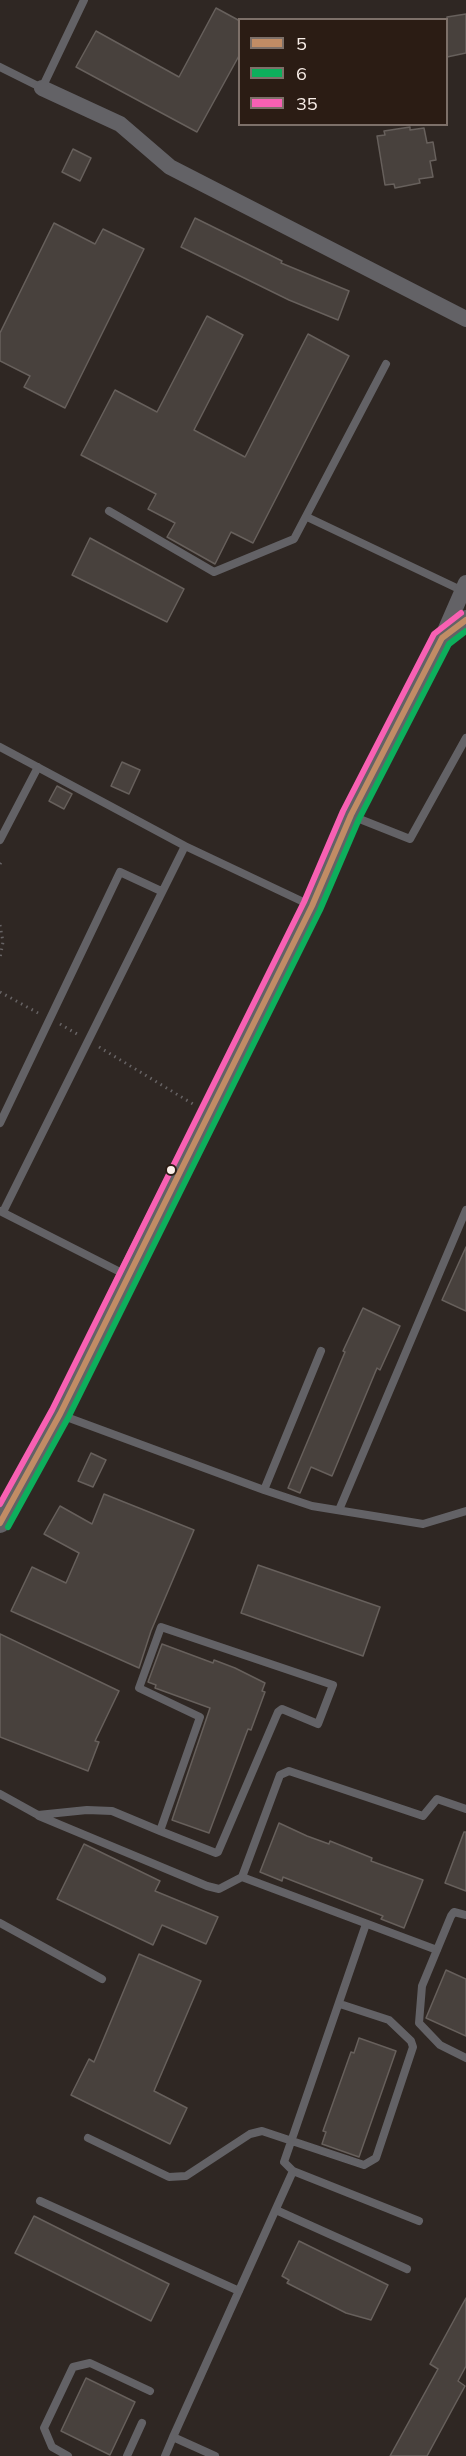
<!DOCTYPE html>
<style>
body{margin:0}
#map{position:relative;width:466px;height:2456px;overflow:hidden;background:#2f2723;font-family:Mulish,sans-serif}
canvas{display:block}
.legend{position:absolute;left:238px;top:18px;width:210px;height:108px;box-sizing:border-box;background:#2b1c14;border:2px solid #7d7069;margin:0;padding:8px 10px;list-style:none;font-size:18px;color:#f9eee8}
.legend li{display:flex;align-items:center;gap:12px;height:30px}
.legend b{width:30px;border:2px solid #7d7069}
</style>
<div id="map">
<canvas width="466" height="2456"></canvas>
<ul class="legend">
<li><b style="height:8px;background:#c18c65"></b>5</li>
<li><b style="height:8px;background:#0daf5c"></b>6</li>
<li><b style="height:8px;background:#f860b3"></b>35</li>
</ul>
</div>
<script>
const g = document.querySelector('canvas').getContext('2d');
g.lineJoin = 'round';
function paint(path, color) {
  g.fillStyle = color;
  g.fill(path, 'evenodd');
}
function toPath(rows) {
  const path = new Path2D();
  for (const r of rows) {
    path.moveTo(r[0], r[1]);
    for (let i = 2; i < r.length; i += 2) path.lineTo(r[i], r[i + 1]);
  }
  return path;
}
function trace(path, color, width, dash) {
  g.strokeStyle = color;
  g.lineWidth = width;
  g.lineCap = dash ? 'butt' : 'round';
  g.setLineDash(dash || []);
  g.stroke(path);
}
const building = toPath([
 [216,8,240,21,240,54,197,132,76,67,96,31,179,77,216,8],
 [466,14,466,53,447,57,447,17,466,14],
 [410,127,410,130,424,128,427,143,433,142,436,160,430,161,433,177,419,179,420,183,395,188,394,184,385,185,377,136,385,135,384,131,410,127],
 [73,149,91,158,80,181,62,172,73,149],
 [195,218,282,261,281,263,349,291,338,320,289,300,181,247,195,218],
 [54,223,95,244,103,229,144,249,65,408,24,387,30,376,0,361,0,333,54,223],
 [207,316,243,335,194,430,245,457,308,334,349,356,253,543,231,532,215,564,167,537,175,523,148,509,156,494,81,455,115,390,157,412,207,316],
 [90,538,184,589,167,622,72,575,90,538],
 [122,762,140,770,129,794,111,786,122,762],
 [57,786,72,794,64,809,49,801,57,786],
 [466,1247,466,1311,442,1300,466,1247],
 [363,1308,400,1326,380,1370,377,1368,332,1476,311,1467,300,1493,288,1488,345,1352,343,1351,363,1308],
 [91,1453,106,1460,93,1487,78,1481,91,1453],
 [104,1494,194,1530,151,1631,139,1668,11,1611,32,1567,66,1583,79,1553,44,1534,60,1506,92,1524,104,1494],
 [258,1565,380,1607,363,1656,241,1613,258,1565],
 [0,1634,119,1691,95,1741,99,1742,88,1771,0,1737,0,1634],
 [162,1644,213,1663,214,1660,235,1668,265,1683,262,1691,265,1692,251,1730,248,1729,209,1833,172,1820,210,1708,155,1688,156,1685,148,1682,162,1644],
 [279,1823,307,1836,329,1844,330,1841,372,1858,371,1861,423,1880,404,1928,381,1919,383,1916,283,1877,282,1881,260,1872,279,1823],
 [464,1832,466,1832,466,1891,445,1883,464,1832],
 [84,1844,160,1881,155,1891,218,1917,206,1944,162,1925,153,1945,57,1899,84,1844],
 [139,1954,201,1981,154,2091,187,2108,170,2144,71,2095,89,2059,94,2062,139,1954],
 [446,1970,466,1979,466,2036,426,2018,446,1970],
 [359,2038,396,2051,359,2157,322,2144,326,2132,323,2131,351,2052,354,2053,359,2038],
 [34,2216,169,2284,151,2321,15,2253,34,2216],
 [299,2241,388,2285,371,2320,346,2313,287,2283,289,2280,282,2276,299,2241],
 [466,2298,466,2366,458,2381,465,2386,427,2456,390,2456,438,2369,430,2364,466,2298],
 [86,2378,135,2402,110,2455,61,2431,86,2378]
]);
paint(building, '#48413d');
trace(building, '#67605c', 1.5);
trace(toPath([
 [0,864,3,859],
 [0,925,3,942,0,958],
 [0,992,38,1013],
 [60,1024,77,1034],
 [99,1047,193,1104]
]), '#676364', 3, [1.5, 4.5]);
trace(toPath([
 [0,67,42,88,84,0],
 [109,511,214,572,294,539,386,364],
 [307,517,463,591],
 [0,747,185,846,312,906],
 [352,816,410,839,466,738],
 [0,840,38,767],
 [0,1123,120,872,161,891],
 [0,1211,126,1275],
 [3,1212,185,846],
 [61,1415,264,1490,312,1506,423,1524,466,1511],
 [264,1490,321,1351],
 [339,1510,466,1210],
 [0,1794,38,1815,87,1810,112,1811,160,1831,216,1853,218,1852,278,1712,282,1709,318,1724,333,1685,161,1627,139,1688,200,1717,160,1831],
 [39,1816,207,1886,219,1889,242,1877,437,1950],
 [242,1877,280,1775,289,1771,423,1816,437,1799,466,1809],
 [466,1915,454,1912,451,1916,422,1986,419,2023,440,2045,466,2058],
 [0,1923,102,1979],
 [366,1924,284,2162,293,2171,419,2221],
 [88,2138,169,2177,186,2176,250,2134,262,2131,364,2165,376,2158,413,2047,411,2041,389,2020,340,2004],
 [40,2201,239,2291],
 [276,2210,407,2269],
 [173,2437,293,2171],
 [68,2456,52,2447,44,2428,73,2367,90,2363,150,2391],
 [127,2456,142,2423],
 [165,2456,173,2437,215,2456]
]), '#636266', 8);
trace(toPath([
 [42,88,120,124,170,167,466,319],
 [442,638,466,583]
]), '#636266', 16);
trace(toPath([
 [0,1523,60,1414,127,1275,312,906,351,815,442,638,466,620]
]), '#636266', 20);
trace(toPath([
 [0,1523,60,1414,312,906,351,815,442,638,466,620]
]), '#c18c65', 6);
trace(toPath([
 [8,1527,68,1418,320,910,359,819,449,644,466,631]
]), '#0daf5c', 6);
trace(toPath([
 [0,1504,52,1410,304,902,343,811,434,634,461,613]
]), '#f860b3', 6);
for (const [x, y, r, color] of [
 [171,1170,5,"#f9eee8"]
]) {
  const dot = new Path2D();
  dot.arc(x, y, r, 0, 2 * Math.PI);
  g.fillStyle = color;
  g.fill(dot);
  trace(dot, '#2b1c14', 2);
}
</script>
